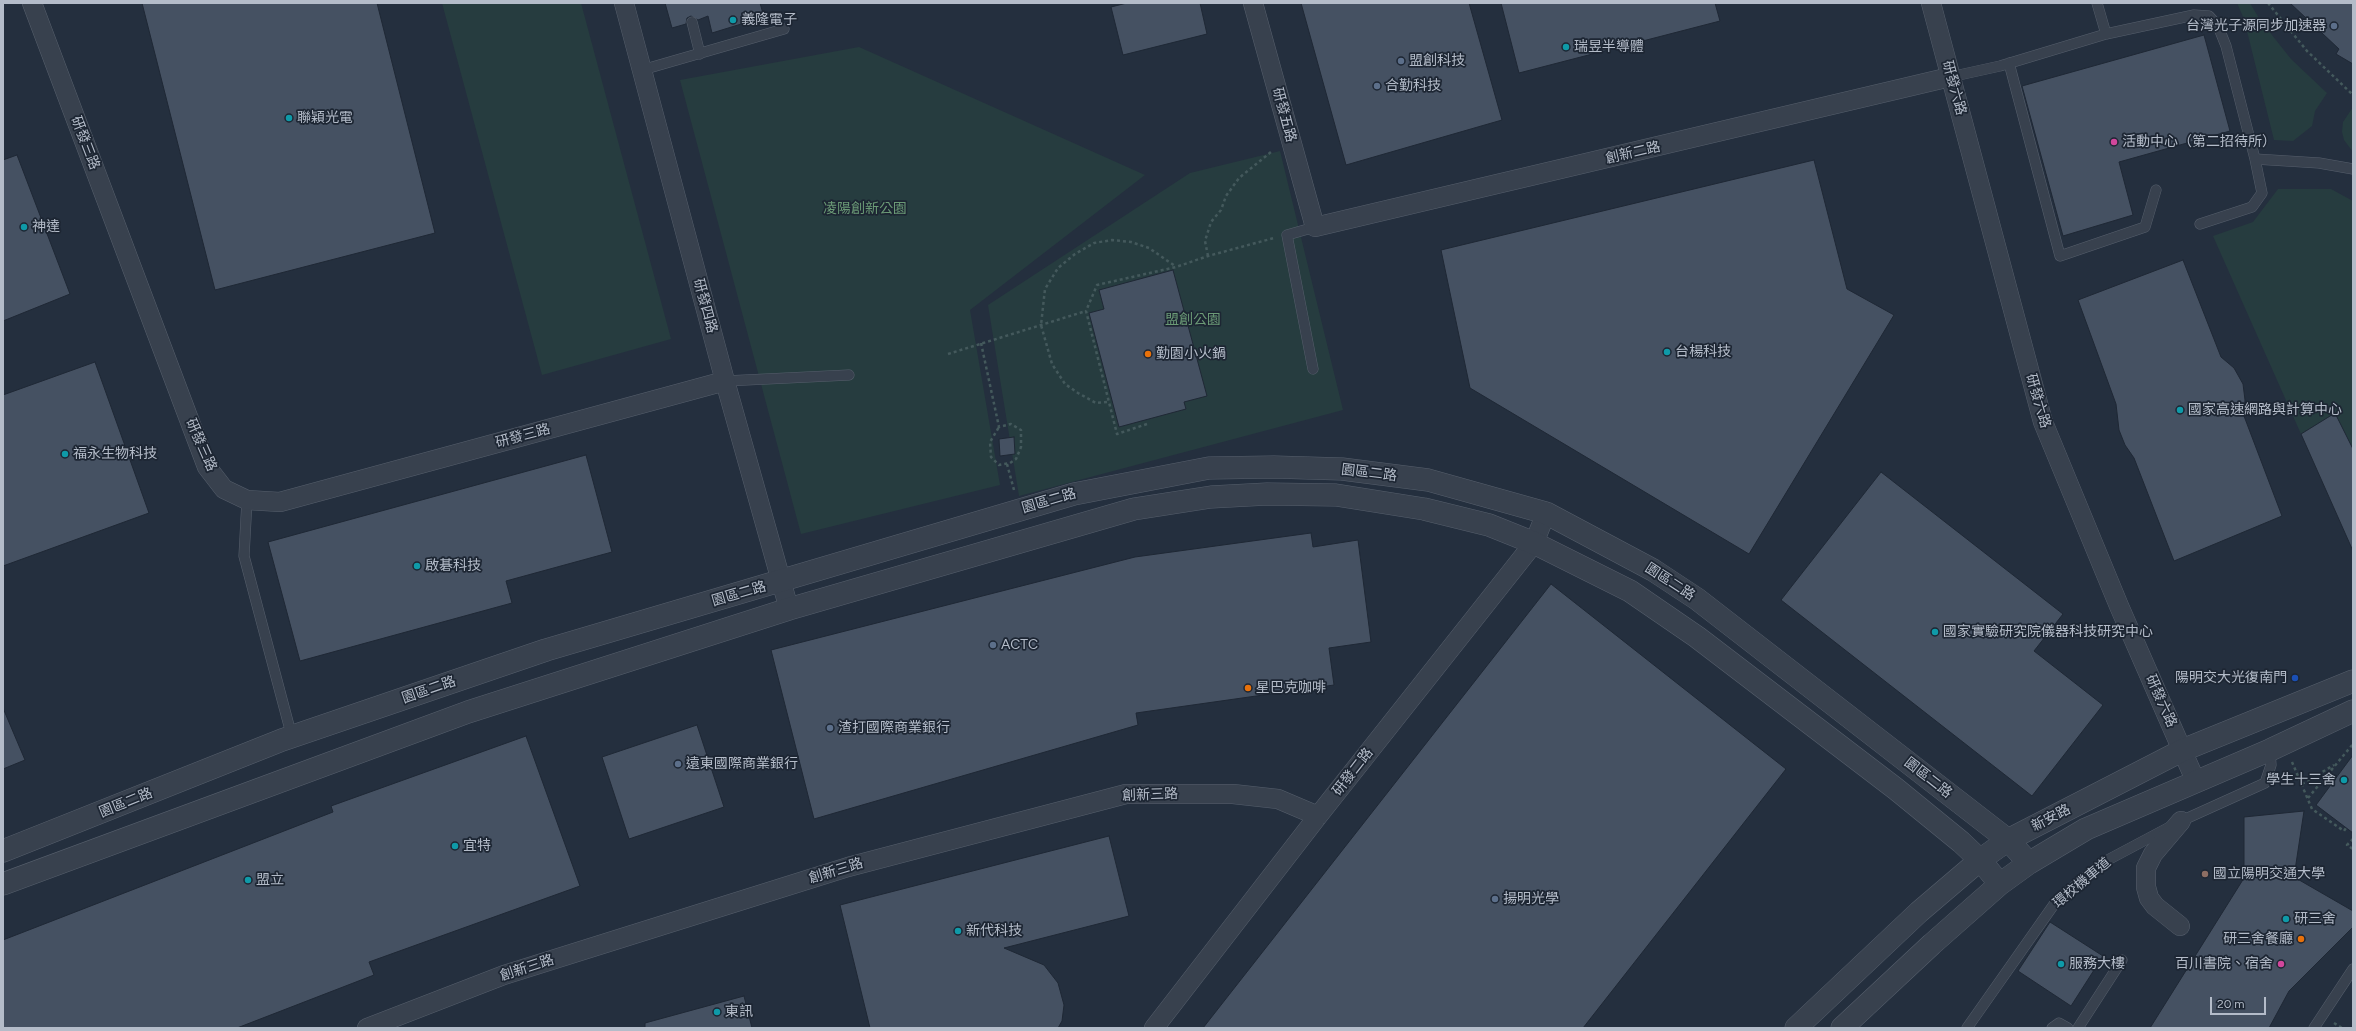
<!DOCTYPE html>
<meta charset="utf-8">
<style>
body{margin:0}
#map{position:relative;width:2356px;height:1031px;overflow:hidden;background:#242f3e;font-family:Figtree,sans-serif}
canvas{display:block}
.frame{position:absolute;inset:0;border:4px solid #b4bcc9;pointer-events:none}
.scale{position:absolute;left:2210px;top:997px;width:56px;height:18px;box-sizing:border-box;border:2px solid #b4bcc9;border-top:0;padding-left:5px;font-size:12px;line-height:14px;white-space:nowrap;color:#b4bcc9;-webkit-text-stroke:3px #1d2633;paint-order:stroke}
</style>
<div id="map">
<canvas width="2356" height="1031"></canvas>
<div class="frame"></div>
<div class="scale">20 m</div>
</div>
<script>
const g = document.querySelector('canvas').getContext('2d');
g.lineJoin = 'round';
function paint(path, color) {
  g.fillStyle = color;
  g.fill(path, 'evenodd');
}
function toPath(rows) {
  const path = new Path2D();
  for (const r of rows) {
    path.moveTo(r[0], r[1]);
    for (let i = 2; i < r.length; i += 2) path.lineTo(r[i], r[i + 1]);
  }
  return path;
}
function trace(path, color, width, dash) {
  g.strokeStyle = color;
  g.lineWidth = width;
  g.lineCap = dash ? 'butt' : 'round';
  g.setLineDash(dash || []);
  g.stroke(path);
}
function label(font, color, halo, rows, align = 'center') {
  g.font = font + ' Figtree,"Noto Sans TC",sans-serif';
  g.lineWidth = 3.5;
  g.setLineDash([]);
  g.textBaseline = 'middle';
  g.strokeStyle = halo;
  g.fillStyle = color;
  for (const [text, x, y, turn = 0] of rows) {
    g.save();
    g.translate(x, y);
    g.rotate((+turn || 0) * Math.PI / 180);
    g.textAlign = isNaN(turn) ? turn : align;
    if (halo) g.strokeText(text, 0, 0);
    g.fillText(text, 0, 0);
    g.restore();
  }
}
paint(toPath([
 [442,3,581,3,671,339,542,375],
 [2237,3,2250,3,2260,20,2291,59,2327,93,2315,111,2312,126,2293,141,2274,140,2244,19],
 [859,47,1145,175,970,310,1000,485,801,534,680,80],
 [2353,107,2353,152,2344,140,2342,132,2343,122],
 [1280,151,1343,410,1019,496,988,305,1190,173],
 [2278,189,2331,189,2353,201,2353,449,2335,413,2301,434,2213,236,2253,222]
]), '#263c3f');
const building = toPath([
 [142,3,377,3,435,233,215,290,142,3],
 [665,3,760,3,764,17,712,33,708,16,698,20,691,16,687,18,686,24,672,28,665,3],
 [1127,3,1200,3,1207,34,1123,55,1111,7,1127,3],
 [1301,3,1469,3,1502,120,1346,165,1301,3],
 [1501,3,1715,3,1720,21,1519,73,1501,3],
 [2290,3,2353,3,2353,64,2336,54,2339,49,2290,3],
 [2204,35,2230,131,2119,162,2133,215,2063,236,2022,86,2204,35],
 [17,155,70,294,3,321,3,160,17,155],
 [1814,160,1847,289,1894,315,1749,554,1470,388,1441,250,1814,160],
 [2183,260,2221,357,2234,368,2243,384,2245,400,2244,416,2282,516,2174,561,2134,458,2125,445,2119,430,2116,404,2078,300,2183,260],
 [1173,270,1207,396,1184,402,1186,409,1119,427,1089,313,1104,309,1099,290,1173,270],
 [95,362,149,513,3,566,3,395,95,362],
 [2335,413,2353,449,2353,551,2301,434,2335,413],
 [1014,437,1015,454,1000,456,999,439,1014,437],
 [586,455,612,552,506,581,512,603,300,661,268,542,586,455],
 [1881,472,2063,614,2034,651,2103,705,2032,796,1781,600,1881,472],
 [1311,533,1313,547,1358,540,1371,642,1329,648,1334,685,1136,713,1138,725,814,819,771,650,1135,557,1311,533],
 [1551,584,1786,769,1583,1028,1203,1028,1551,584],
 [3,708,25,760,3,769,3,708],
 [697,725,724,807,629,839,602,757,697,725],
 [526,736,580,886,369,962,374,975,237,1028,3,1028,3,940,333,812,331,806,526,736],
 [2353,755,2353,833,2316,805,2353,755],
 [2304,811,2294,877,2353,911,2353,927,2289,991,2269,1028,2150,1028,2244,878,2244,817,2304,811],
 [1109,836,1129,916,1004,948,1044,965,1058,983,1064,1005,1062,1021,1058,1028,870,1028,840,905,1109,836],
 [2050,922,2103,956,2071,1006,2018,971,2050,922],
 [744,996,752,1028,645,1028,645,1023,744,996]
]);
paint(building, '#455162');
trace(building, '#1f2835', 1);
const service = toPath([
 [2097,3,2106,34],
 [692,22,700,54],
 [2009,63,2060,256,2145,227,2156,190],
 [642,70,784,29],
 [1950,77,2000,66,2106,34,2194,15,2209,16,2218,26,2226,46,2255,159,2319,163,2353,169],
 [2200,224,2252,207,2262,193,2255,159],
 [1313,369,1287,235,1315,227],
 [725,381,849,375],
 [247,500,244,556,292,737],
 [1967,1028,2055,903,2102,863,2181,821,2265,783,2271,765,2270,750],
 [2052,1028,2059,1023,2068,1028],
 [2078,1028,2122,960],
 [2314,1028,2353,969]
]);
const minor = toPath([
 [32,3,207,467,224,489,247,500,280,502,725,381],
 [624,3,725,381,789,609],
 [1253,3,1315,227,1950,77],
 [1931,3,2043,422,2119,606,2196,782],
 [2180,926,2155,906,2149,898,2146,887,2146,868,2153,854,2181,821],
 [367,1028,504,975,848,867,1126,794,1233,794,1278,799,1318,816],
 [1154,1028,1318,816,1534,543,1546,513]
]);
const tertiary = toPath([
 [3,851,282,740,546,650,1074,494,1209,468,1274,467,1342,469,1428,480,1546,513,1653,570,1697,599,2008,840,2029,863],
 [3,884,468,712,789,609,1134,509,1211,497,1267,494,1336,495,1424,509,1489,525,1534,543,1630,591,1697,637,1896,789,1961,842,1980,860,2000,884],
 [1796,1028,1919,912,1980,860,2008,840,2183,750,2353,681],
 [1842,1028,1932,944,2000,884,2029,863,2086,829,2270,750,2353,711]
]);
trace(service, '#565f6c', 11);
trace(minor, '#565f6c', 20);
trace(tertiary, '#565f6c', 23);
trace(toPath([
 [2268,3,2307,51,2352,94],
 [1208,256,1205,241,1211,222,1221,210,1226,196,1239,178,1271,152],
 [981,343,999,427,1011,424,1021,430,1021,447,1016,459,1010,463,999,465,991,457,990,442,999,427],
 [948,354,1086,311],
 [1107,402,1096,403,1078,393,1065,384,1052,364,1041,325,1045,289,1058,268,1075,254,1094,243,1112,240,1131,242,1149,248,1175,266],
 [1147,424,1117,434,1086,311,1097,285,1176,267,1208,256,1274,238],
 [1007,464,1014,490],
 [2292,762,2312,809,2344,831,2346,828],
 [2302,784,2334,765],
 [2308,798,2353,744],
 [2353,839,2347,845,2353,849],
 [2334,1023,2342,1028]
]), '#44595c', 2.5, [3, 3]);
trace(service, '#38414e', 10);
trace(minor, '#38414e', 19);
trace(tertiary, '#38414e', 22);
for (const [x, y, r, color] of [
 [733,20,4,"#0f9aa8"],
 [2334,26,4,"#5c6f8a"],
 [1566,47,4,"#0f9aa8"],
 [1401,61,4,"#5c6f8a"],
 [1377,86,4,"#5c6f8a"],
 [289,118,4,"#0f9aa8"],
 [2114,142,4,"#d1479c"],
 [24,227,4,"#0f9aa8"],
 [1667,352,4,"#0f9aa8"],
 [1148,354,4,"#e8710a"],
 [2180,410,4,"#0f9aa8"],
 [65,454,4,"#0f9aa8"],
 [417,566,4,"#0f9aa8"],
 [1935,632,4,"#0f9aa8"],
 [993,645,4,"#5c6f8a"],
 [2295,678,4,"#1a4fb4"],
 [1248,688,4,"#e8710a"],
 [830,728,4,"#5c6f8a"],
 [678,764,4,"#5c6f8a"],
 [2344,780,4,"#0f9aa8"],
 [455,846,4,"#0f9aa8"],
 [2205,874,4,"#8d6e63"],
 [248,880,4,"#0f9aa8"],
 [1495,899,4,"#5c6f8a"],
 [2286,919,4,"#0f9aa8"],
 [958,931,4,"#0f9aa8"],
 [2301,939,4,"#e8710a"],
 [2061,964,4,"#0f9aa8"],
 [2281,964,4,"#d1479c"],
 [717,1012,4,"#0f9aa8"]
]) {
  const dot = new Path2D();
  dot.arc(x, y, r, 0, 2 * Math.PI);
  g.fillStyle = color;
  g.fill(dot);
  trace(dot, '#1d2633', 1.5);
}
label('14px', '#b4bcc9', '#1d2633', [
 ["義隆電子",741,20],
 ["台灣光子源同步加速器",2326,26,"right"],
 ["瑞昱半導體",1574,47],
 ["盟創科技",1409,61],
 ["合勤科技",1385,86],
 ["聯穎光電",297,118],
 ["活動中心（第二招待所）",2122,142],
 ["神達",32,227],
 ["台楊科技",1675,352],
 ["勤園小火鍋",1156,354],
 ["國家高速網路與計算中心",2188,410],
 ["福永生物科技",73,454],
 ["啟碁科技",425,566],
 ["國家實驗研究院儀器科技研究中心",1943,632],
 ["ACTC",1001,645],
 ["陽明交大光復南門",2287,678,"right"],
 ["星巴克咖啡",1256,688],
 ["渣打國際商業銀行",838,728],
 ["遠東國際商業銀行",686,764],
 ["學生十三舍",2336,780,"right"],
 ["宜特",463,846],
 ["國立陽明交通大學",2213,874],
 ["盟立",256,880],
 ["揚明光學",1503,899],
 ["研三舍",2294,919],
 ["新代科技",966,931],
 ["研三舍餐廳",2293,939,"right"],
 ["服務大樓",2069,964],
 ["百川書院、宿舍",2273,964,"right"],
 ["東訊",725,1012]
], 'left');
label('14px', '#b4bcc9', '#1d2633', [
 ["研發六路",1954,88,75],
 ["研發五路",1284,115,75],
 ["研發三路",85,143,69],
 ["創新二路",1633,153,-13],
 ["研發四路",705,306,75],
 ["研發六路",2038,401,74],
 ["研發三路",523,436,-15],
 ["研發三路",201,445,66],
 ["園區二路",1369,473,7],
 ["園區二路",1049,501,-16],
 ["園區二路",1670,582,33],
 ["園區二路",739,594,-16],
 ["園區二路",429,690,-19],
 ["研發六路",2161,701,66],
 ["研發二路",1353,772,-52],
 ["園區二路",1928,778,38],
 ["創新三路",1150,795,-2],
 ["園區二路",126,803,-22],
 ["新安路",2051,818,-27],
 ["創新三路",836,871,-17],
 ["環校機車道",2082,883,-40],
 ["創新三路",527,968,-18]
]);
label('14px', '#6b9a76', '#1d2633', [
 ["凌陽創新公園",865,209],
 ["盟創公園",1193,320]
]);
</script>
